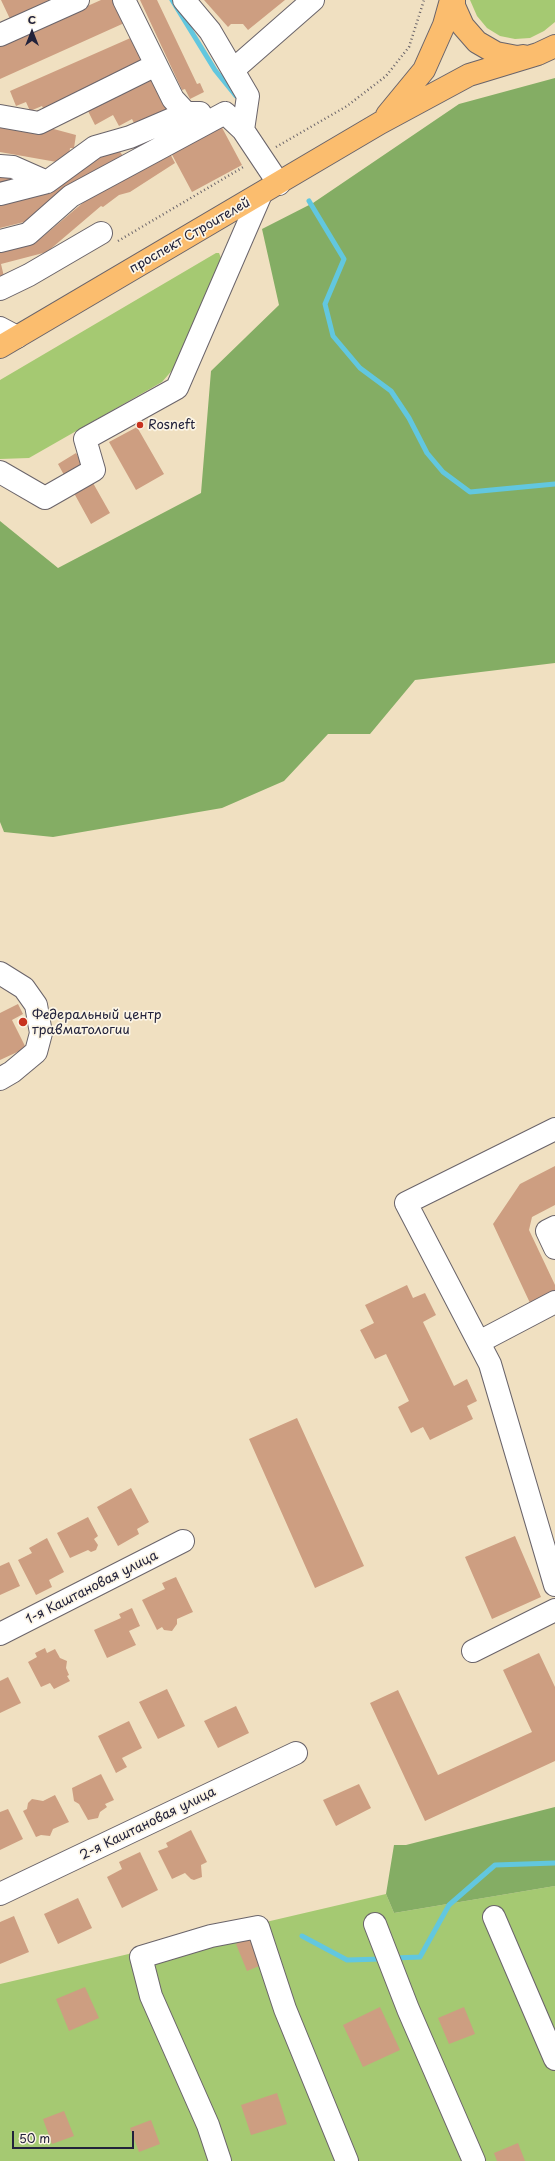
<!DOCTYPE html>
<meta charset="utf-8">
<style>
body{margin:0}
#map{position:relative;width:555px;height:2161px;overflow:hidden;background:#f0e0c1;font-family:"Playpen Sans",sans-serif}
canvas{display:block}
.north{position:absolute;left:12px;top:12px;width:40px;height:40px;-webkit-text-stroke:3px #fcf5e5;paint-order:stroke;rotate:0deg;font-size:11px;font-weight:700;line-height:16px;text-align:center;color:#22223b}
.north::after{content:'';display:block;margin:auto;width:14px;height:18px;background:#22223b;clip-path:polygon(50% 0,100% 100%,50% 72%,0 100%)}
.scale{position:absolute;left:12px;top:2131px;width:122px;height:18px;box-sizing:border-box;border:2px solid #22223b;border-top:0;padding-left:5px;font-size:12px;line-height:14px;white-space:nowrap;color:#22223b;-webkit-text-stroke:3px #fcf5e5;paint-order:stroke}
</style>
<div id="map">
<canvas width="555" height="2161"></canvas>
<div class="north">С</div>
<div class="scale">50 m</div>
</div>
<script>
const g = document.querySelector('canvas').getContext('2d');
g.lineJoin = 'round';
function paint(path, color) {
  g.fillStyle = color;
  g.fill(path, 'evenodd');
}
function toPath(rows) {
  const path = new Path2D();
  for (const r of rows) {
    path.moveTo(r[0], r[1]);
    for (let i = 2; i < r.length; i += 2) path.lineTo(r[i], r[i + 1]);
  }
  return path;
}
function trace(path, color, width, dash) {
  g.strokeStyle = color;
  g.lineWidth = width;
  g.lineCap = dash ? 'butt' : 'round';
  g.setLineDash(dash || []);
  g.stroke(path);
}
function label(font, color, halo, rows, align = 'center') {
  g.font = font + ' "Playpen Sans",sans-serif';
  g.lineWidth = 3.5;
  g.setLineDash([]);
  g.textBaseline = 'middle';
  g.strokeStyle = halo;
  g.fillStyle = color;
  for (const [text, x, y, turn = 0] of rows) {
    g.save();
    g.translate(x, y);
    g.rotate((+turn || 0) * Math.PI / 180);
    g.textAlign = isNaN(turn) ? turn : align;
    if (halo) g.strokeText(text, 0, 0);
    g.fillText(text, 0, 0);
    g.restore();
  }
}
paint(toPath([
 [470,0,555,0,555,22,544,31,530,38,515,39,500,36,487,28,477,16],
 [216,253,219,253,221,258,175,367,162,382,29,458,0,459,0,380],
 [555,1886,555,2161,0,2161,0,1984,386,1894,394,1913]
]), '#a5c972');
paint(toPath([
 [555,78,555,663,415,680,370,734,328,734,284,781,222,808,53,837,4,832,0,822,0,521,58,568,201,493,211,371,279,305,262,229,313,203,459,104],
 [555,1807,555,1886,394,1913,386,1894,394,1845,406,1845]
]), '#84ad64');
trace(toPath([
 [172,0,215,70,236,96],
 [309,201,344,259,325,304,333,336,360,368,391,391,409,418,427,453,443,472,470,492,555,484],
 [302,1936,347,1960,383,1959],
 [395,1958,420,1957,449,1905,495,1865,555,1863]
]), '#62c7df', 5);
paint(toPath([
 [1,0,57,0,11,21],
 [101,0,122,0,131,20,0,79,0,45],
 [140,0,157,0,197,84,200,83,204,92,190,99,185,89,182,90],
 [204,0,285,0,248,30,243,24,231,24,228,27],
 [135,36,148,64,44,110,42,106,30,111,26,102,16,106,10,91],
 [160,76,175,106,135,125,132,119,119,126,113,115,95,125,88,111],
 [0,119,50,128,76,135,74,148,70,148,68,164,0,152],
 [219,122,242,165,192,192,169,149],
 [116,146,125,159,28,221,0,228,0,196,28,190,36,197,50,185],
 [168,150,175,163,130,192,119,195,103,207,101,206,47,252,1,264,5,281,0,282,0,249,40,239,104,185],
 [0,169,18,181,0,185],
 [137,427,164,474,136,490,109,442],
 [76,453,110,513,91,524,58,464],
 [18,1004,23,1014,12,1020,26,1048,0,1060,0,1013],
 [555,1166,555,1205,532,1217,529,1230,555,1285,555,1291,530,1303,493,1224,520,1184],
 [407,1285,413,1298,425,1293,436,1315,423,1322,454,1386,467,1379,477,1401,467,1406,473,1419,430,1440,423,1427,411,1433,398,1407,409,1401,386,1354,375,1359,360,1330,374,1323,365,1305],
 [297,1418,364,1566,315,1588,249,1439],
 [131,1488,149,1522,137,1529,139,1534,118,1546,97,1507],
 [88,1517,98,1536,94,1539,98,1545,96,1550,91,1552,88,1550,70,1558,57,1533],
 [515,1536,541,1597,492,1619,465,1557],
 [47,1538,64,1572,49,1580,52,1587,36,1595,18,1560,32,1553,29,1548],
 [9,1562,20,1586,0,1595,0,1566],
 [176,1577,193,1612,177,1619,177,1624,172,1631,164,1630,162,1627,157,1630,142,1600,165,1589,162,1583],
 [132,1608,140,1626,129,1631,136,1645,107,1658,94,1630,121,1618,119,1614],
 [45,1648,47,1653,55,1649,60,1658,67,1661,66,1668,69,1675,67,1676,70,1681,54,1689,50,1683,41,1687,28,1662,37,1657,35,1653],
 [539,1653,555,1687,555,1761,425,1821,370,1703,398,1690,438,1775,532,1732,503,1670],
 [8,1677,21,1703,0,1713,0,1681],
 [167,1689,185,1726,158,1739,139,1702],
 [236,1706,249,1733,218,1748,204,1721],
 [129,1721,142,1748,122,1758,127,1767,116,1773,98,1736],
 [101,1774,114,1800,105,1804,107,1807,100,1812,98,1818,88,1820,79,1804,74,1801,72,1788],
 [359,1784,371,1808,336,1826,323,1800],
 [55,1795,69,1822,53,1829,50,1836,41,1835,36,1837,23,1811,27,1809,28,1803,32,1799,43,1801],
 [8,1809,23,1839,0,1850,0,1812],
 [191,1830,207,1862,201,1865,202,1877,194,1880,191,1879,185,1873,172,1879,158,1851,168,1847,166,1843],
 [140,1852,158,1890,122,1908,107,1877,122,1869,119,1862],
 [78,1898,92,1928,58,1944,44,1914],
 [14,1916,29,1952,0,1964,0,1922],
 [252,1937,264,1964,247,1971,236,1944],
 [85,1987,99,2018,69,2031,56,1999],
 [380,2007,400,2050,363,2067,343,2025],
 [464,2007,475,2034,449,2044,438,2018],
 [277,2093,287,2124,251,2135,241,2105],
 [64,2111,74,2136,52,2144,43,2119],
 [151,2120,160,2144,139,2152,130,2128],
 [518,2143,525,2161,497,2161,494,2153]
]), '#cd9e81');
const minor = toPath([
 [124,0,173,99,186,113,200,113],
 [0,35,78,0],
 [233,70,313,0],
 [0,116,39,123,156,65],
 [243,130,279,184],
 [0,166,13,167,47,182,95,147,130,137,186,113],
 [0,194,47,182],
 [0,241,28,234,71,196,225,113,243,130,248,96,210,31,184,0],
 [0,289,29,275,101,233],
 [0,328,17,337],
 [0,472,45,498,94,470,85,439,177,388,261,194],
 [0,973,24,988,36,1005,41,1033,36,1052,12,1072,0,1079],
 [555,1129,406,1203,490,1364,555,1585],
 [555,1227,547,1231,555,1248],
 [479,1342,555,1302],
 [0,1634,183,1541],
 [473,1651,555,1610],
 [0,1894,296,1753],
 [494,1917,555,2059],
 [375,1924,408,2009,474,2161],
 [220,2161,208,2125,151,1996,141,1957,211,1936,258,1927,285,2009,347,2161]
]);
const major = toPath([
 [454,0,454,6,463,26,477,42,496,53,517,57,523,56],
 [387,115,424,70,444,25,451,0],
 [0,347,380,123,469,75,538,54,555,46]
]);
trace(minor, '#6a646a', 24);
trace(major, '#6a646a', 24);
trace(toPath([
 [276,147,347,106,386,76,409,47,424,0],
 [118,241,245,166]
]), '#6a646a', 2.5, [1, 3]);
trace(minor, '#fff', 22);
trace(major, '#fbbd6e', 22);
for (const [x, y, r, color] of [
 [140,425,4,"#c8321e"],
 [23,1022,5,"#c8321e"]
]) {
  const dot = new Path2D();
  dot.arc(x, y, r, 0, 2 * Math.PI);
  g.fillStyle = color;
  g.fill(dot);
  trace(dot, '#fcf5e5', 1.5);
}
label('13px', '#22223b', '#fcf5e5', [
 ["проспект Строителей",190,236,-30],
 ["1-я Каштановая улица",92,1588,-27],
 ["2-я Каштановая улица",148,1824,-26]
]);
label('13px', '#22223b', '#fcf5e5', [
 ["Rosneft",148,425],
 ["Федеральный центр",32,1015],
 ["травматологии",32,1030]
], 'left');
</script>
